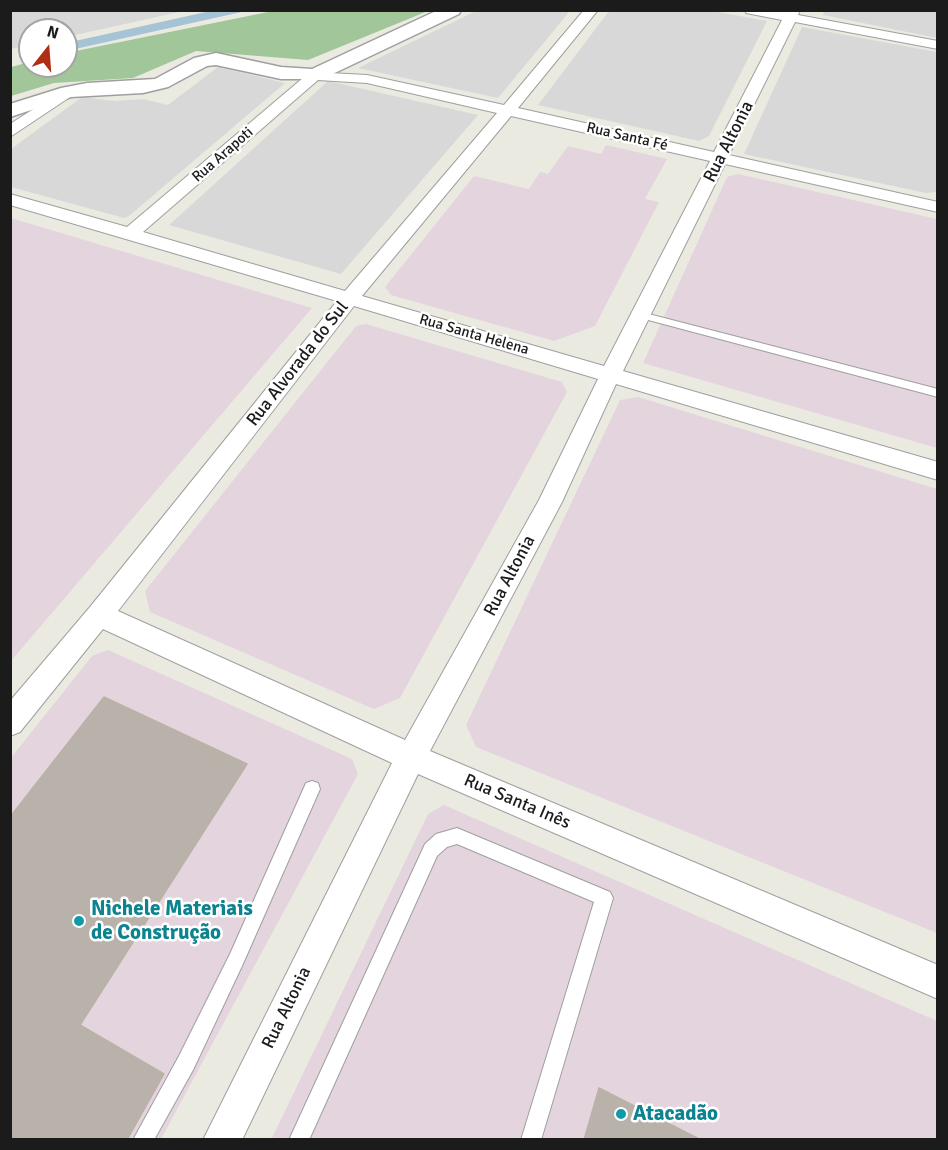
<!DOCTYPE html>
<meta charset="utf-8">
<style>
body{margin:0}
#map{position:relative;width:948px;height:1150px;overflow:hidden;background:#ebeae1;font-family:Signika,sans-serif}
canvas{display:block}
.frame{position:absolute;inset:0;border:12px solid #1b1b1b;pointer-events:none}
.north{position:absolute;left:18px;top:18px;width:60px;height:60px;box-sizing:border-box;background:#fff;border:2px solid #a4a4a4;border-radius:50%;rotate:17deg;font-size:16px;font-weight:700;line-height:24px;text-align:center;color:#1b1b1b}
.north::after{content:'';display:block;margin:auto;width:21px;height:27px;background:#b02e16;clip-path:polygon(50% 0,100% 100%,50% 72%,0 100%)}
</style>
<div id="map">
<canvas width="948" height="1150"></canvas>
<div class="frame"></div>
<div class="north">N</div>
</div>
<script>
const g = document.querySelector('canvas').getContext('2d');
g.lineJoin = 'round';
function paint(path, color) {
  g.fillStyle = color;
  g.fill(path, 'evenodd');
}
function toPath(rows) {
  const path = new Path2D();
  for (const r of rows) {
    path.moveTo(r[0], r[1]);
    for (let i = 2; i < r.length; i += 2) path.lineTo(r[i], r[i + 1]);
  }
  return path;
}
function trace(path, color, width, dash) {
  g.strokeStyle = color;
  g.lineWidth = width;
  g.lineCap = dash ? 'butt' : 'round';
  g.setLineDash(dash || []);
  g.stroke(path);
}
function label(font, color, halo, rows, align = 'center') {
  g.font = font + ' Signika,sans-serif';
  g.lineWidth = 5;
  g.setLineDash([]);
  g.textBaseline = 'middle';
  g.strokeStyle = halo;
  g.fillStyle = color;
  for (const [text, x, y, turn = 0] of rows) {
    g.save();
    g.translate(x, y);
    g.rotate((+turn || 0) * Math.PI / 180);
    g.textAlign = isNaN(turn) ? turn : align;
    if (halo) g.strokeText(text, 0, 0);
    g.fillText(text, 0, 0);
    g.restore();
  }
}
paint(toPath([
 [10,11,11,10,184,11,66,37,66,30,30,30,30,45,11,49],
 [476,11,570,11,498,98,358,68],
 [609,11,713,11,767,21,709,136,699,141,538,105],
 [824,11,937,11,937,38,823,15],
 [802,27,937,52,936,192,926,193,744,154],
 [218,67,285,83,129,216,124,218,11,187,11,149,82,97,115,101,143,99,168,105],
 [328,81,478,115,341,274,169,225]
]), '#d9d8d8');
paint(toPath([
 [606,145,667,159,645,199,659,202,595,326,554,341,391,295,385,287,474,176,529,189,540,172,548,174,568,146,601,154],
 [738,174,937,219,937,448,643,363,727,177],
 [11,218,312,308,11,661,10,218],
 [366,324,562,382,567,392,400,698,374,709,150,612,145,591,356,326],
 [638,397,937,489,937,933,476,747,466,725,620,400],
 [108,650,352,759,358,774,161,1139,11,1139,10,759,92,656],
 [444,805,937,1021,937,1139,271,1140,428,814]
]), '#e4d4de');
paint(toPath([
 [273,11,428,11,308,60,196,51,133,78,54,83,11,96,11,67,30,62,30,66,66,66,66,53]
]), '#a1c69a');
paint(toPath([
 [215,10,246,11,66,51,66,43]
]), '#a6c3d5');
const building = toPath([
 [104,697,247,764,80,1025,164,1074,127,1140,10,1140,10,817,104,697],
 [599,1088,701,1140,584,1140,599,1088]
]);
paint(building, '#b8b2ab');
trace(building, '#bbb2a6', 1.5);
const service = toPath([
 [641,312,938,389,938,397,637,317,637,313,641,312],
 [312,781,318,783,320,789,242,966,193,1070,154,1140,133,1140,179,1056,230,954,306,783,312,781],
 [457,828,610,892,613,898,541,1140,521,1140,594,902,457,844,447,847,437,856,309,1140,289,1140,425,844,436,834,457,828]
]);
const minor = toPath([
 [584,10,598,10,518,108,714,152,782,20,746,13,745,10,786,12,787,10,800,10,798,15,938,41,938,49,795,22,729,155,938,202,938,212,725,164,623,371,938,462,938,480,616,384,562,502,430,751,938,965,938,999,418,774,242,1140,203,1140,392,763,103,629,20,732,10,736,10,701,90,607,337,301,10,205,10,194,127,227,310,72,367,75,504,105,584,10],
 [318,80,367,83,497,113,345,291,143,232,318,80],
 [511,116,710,161,604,366,362,296,511,116],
 [354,306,598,379,539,500,405,740,118,611,354,306],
 [68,87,76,92,73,95,10,137,10,124,68,87]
]);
const tertiary = toPath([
 [438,10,461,10,459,14,322,79,281,79,216,65,207,66,168,87,143,93,71,97,10,117,10,104,61,88,87,83,155,79,194,58,216,53,281,67,312,69,438,10]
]);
trace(service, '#9f9f9f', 2);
trace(minor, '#9f9f9f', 2);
trace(tertiary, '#9f9f9f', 3);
paint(service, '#fff');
paint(minor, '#fff');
paint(tertiary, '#fff');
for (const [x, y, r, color] of [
 [79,921,6,"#0f9aa8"],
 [621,1114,6,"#0f9aa8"]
]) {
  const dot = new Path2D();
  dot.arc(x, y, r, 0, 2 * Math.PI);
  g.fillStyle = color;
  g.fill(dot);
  trace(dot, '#fff', 2);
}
label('15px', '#1b1b1b', '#fff', [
 ["Rua Santa Fé",627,137,13],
 ["Rua Arapoti",223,155,-41],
 ["Rua Santa Helena",474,335,16]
]);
label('18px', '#1b1b1b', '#fff', [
 ["Rua Altonia",729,142,-63],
 ["Rua Alvorada do Sul",298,364,-52],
 ["Rua Altonia",510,576,-62],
 ["Rua Santa Inês",517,802,23],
 ["Rua Altonia",287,1008,-64]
]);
label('bold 21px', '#0d838f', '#fff', [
 ["Nichele Materiais",91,909],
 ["de Construção",91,933],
 ["Atacadão",633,1114]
], 'left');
</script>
